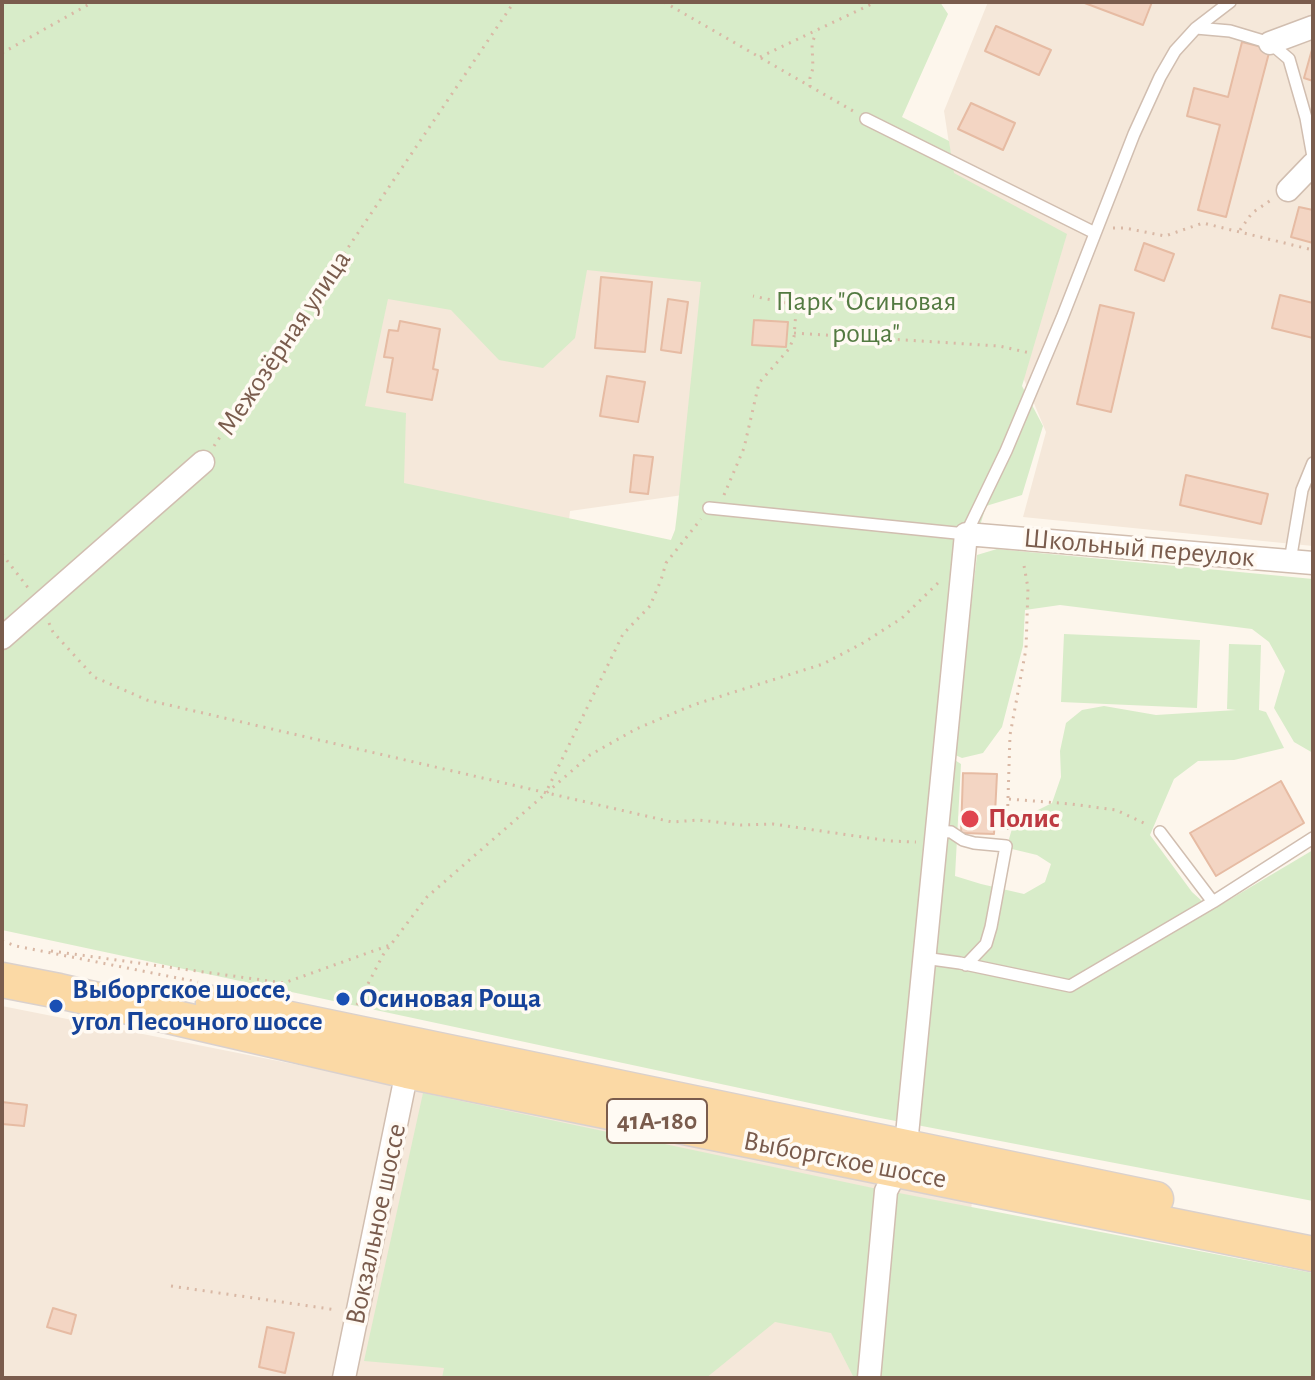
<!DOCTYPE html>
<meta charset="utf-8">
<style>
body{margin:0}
#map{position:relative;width:1315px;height:1380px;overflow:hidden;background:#fdf6ec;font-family:"Alegreya Sans",sans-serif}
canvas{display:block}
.frame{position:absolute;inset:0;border:4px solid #7a5c4d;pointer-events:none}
</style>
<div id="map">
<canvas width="1315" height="1380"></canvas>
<div class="frame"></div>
</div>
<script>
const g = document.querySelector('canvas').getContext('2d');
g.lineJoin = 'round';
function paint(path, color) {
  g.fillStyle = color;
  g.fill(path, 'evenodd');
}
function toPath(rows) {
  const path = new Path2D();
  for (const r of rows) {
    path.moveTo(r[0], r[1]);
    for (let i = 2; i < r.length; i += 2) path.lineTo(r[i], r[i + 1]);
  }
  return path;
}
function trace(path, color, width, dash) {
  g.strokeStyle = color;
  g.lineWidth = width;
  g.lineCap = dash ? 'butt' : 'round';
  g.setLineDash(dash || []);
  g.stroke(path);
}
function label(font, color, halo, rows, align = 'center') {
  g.font = font + ' "Alegreya Sans",sans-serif';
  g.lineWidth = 7;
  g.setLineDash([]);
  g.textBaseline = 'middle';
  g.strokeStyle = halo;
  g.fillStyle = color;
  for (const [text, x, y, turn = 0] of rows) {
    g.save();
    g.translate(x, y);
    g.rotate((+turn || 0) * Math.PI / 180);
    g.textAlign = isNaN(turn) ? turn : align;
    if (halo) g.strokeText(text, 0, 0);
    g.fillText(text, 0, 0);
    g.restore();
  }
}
paint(toPath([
 [988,2,1313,2,1313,546,1023,517,1046,432,963,234,944,111],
 [907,155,690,494,570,511,544,741,95,647,347,278],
 [2,1006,972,1199,961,1378,2,1378]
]), '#f5e8da');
paint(toPath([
 [2,2,940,2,948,14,902,117,949,141,954,173,1067,234,1022,386,1043,426,1022,495,986,506,976,539,950,757,961,764,955,876,981,884,1024,894,1045,882,1051,864,1037,855,1012,849,1009,839,1014,822,1052,803,1061,777,1060,751,1066,723,1082,710,1104,706,1156,715,1236,710,1227,709,1229,644,1261,645,1259,710,1266,712,1284,748,1234,760,1198,761,1174,779,1150,835,1192,892,1212,910,1313,850,1313,1201,875,1117,2,930],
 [587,270,701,282,677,514,675,530,671,540,404,483,406,413,365,406,388,299,451,310,499,360,543,368,575,338],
 [997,549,1313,579,1313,753,1294,742,1274,708,1285,671,1269,642,1252,629,1060,605,1025,610,1023,646,1002,727,983,753,962,758,953,754,977,555],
 [1064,634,1200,640,1197,708,1061,702],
 [423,1093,873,1188,1313,1273,1313,1378,854,1378,831,1333,775,1322,706,1378,442,1378,444,1368,364,1361]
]), '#d8ecc9');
const building = toPath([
 [1082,2,1152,2,1143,25,1082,2],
 [996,26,1051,50,1039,75,985,51,996,26],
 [1242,42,1270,49,1226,217,1198,210,1220,125,1187,116,1194,88,1228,97,1242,42],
 [1313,46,1313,81,1304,78,1313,46],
 [971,103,1015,123,1003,150,958,129,971,103],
 [1299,207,1313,210,1313,243,1291,237,1299,207],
 [1144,243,1174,254,1164,281,1135,270,1144,243],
 [601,277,652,282,645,352,595,348,601,277],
 [1280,295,1313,303,1313,338,1272,328,1280,295],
 [668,299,688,302,681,353,661,350,668,299],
 [1100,305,1134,313,1111,412,1077,404,1100,305],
 [754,320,788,322,786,347,752,345,754,320],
 [400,321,440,329,433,369,438,370,432,400,387,392,393,358,384,357,389,330,398,331,400,321],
 [607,376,645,382,638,422,600,416,607,376],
 [634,455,653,457,648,494,630,492,634,455],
 [1186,475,1268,494,1261,524,1180,505,1186,475],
 [963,773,997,774,994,834,961,833,963,773],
 [1281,781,1304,823,1216,876,1190,833,1281,781],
 [2,1102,27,1105,24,1126,2,1124,2,1102],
 [53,1308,76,1315,71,1334,47,1327,53,1308],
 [267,1327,294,1333,285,1373,259,1367,267,1327]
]);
paint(building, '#f3d5c3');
trace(building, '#e6bba3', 2);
const service = toPath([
 [1196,28,1230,31,1270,43,1289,59,1306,118,1313,157],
 [866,119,1095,233],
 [709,508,966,534,1006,451,1062,318,1134,134,1160,77,1175,51,1196,28,1230,2],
 [1290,561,1302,490,1313,463],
 [936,831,951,832,963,840,974,843,1006,846,991,927,986,944,966,965],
 [1160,832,1213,902],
 [924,958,960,963,1070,986,1213,902,1313,838]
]);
const minor = toPath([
 [1270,43,1313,27],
 [1288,190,1313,164],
 [2,638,203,462],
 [906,1145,966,534,1313,563],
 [344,1378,407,1071],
 [869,1378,886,1191,897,1170]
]);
const primary = toPath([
 [2,980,59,991,407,1071,1313,1254],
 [213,1003,1156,1199]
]);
trace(service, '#d1beb0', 14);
trace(minor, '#d1beb0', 25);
trace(primary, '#dad1cd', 37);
trace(toPath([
 [664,2,853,111],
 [2,53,93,2],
 [760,57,876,2],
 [810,87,810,78,813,68,812,44,816,32],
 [1113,228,1125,228,1165,236,1203,223,1313,250],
 [1240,230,1252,213,1271,200],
 [794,333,999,346,1030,353],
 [214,446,514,2],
 [724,495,744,448,759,383,789,349,794,337,796,311,793,307,786,303,753,296],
 [2,554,29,589],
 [49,623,53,632,94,677,147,700,672,822,699,820,741,825,773,824,890,841,916,842],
 [548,788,623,634,650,606,661,580,666,563,701,519],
 [1009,799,1071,804,1116,810,1146,824],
 [1007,830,1010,735,1026,649,1028,588,1023,560],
 [2,941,16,946,198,982],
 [51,951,284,983,390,945],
 [357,1005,383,955,427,897,590,755,636,729,693,705,823,664,863,643,902,618,940,581],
 [171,1286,337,1310]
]), '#d9b8a5', 3, [2, 6]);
trace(service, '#fff', 11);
trace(minor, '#fff', 22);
trace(primary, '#fbd9a5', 34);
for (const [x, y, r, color] of [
 [970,819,10,"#e0444e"],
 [343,999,8,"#1a4fb4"],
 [56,1006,8,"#1a4fb4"]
]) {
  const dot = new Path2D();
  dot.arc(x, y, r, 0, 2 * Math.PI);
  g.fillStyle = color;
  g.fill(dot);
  trace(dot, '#fffaf3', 3);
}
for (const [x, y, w] of [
 [657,1121,100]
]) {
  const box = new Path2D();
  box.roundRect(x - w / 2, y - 22, w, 44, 6);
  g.fillStyle = '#fffaf3';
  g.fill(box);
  trace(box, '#7a5c4d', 2);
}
label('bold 26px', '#7a5c4d', null, [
 ["41А-180",657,1121]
]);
label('28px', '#537a41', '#fffaf3', [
 ["Парк \"Осиновая",866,302],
 ["роща\"",866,334]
]);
label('28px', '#7a5c4d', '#fffaf3', [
 ["Межозёрная улица",284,343,-56],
 ["Школьный переулок",1139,548,5],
 ["Выборгское шоссе",845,1160,11],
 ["Вокзальное шоссе",376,1224,-78]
]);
label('bold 28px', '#be3a42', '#fffaf3', [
 ["Полис",988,819]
], 'left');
label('bold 28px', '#164399', '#fffaf3', [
 ["Выборгское шоссе,",72,990],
 ["угол Песочного шоссе",72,1022],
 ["Осиновая Роща",359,999]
], 'left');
</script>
